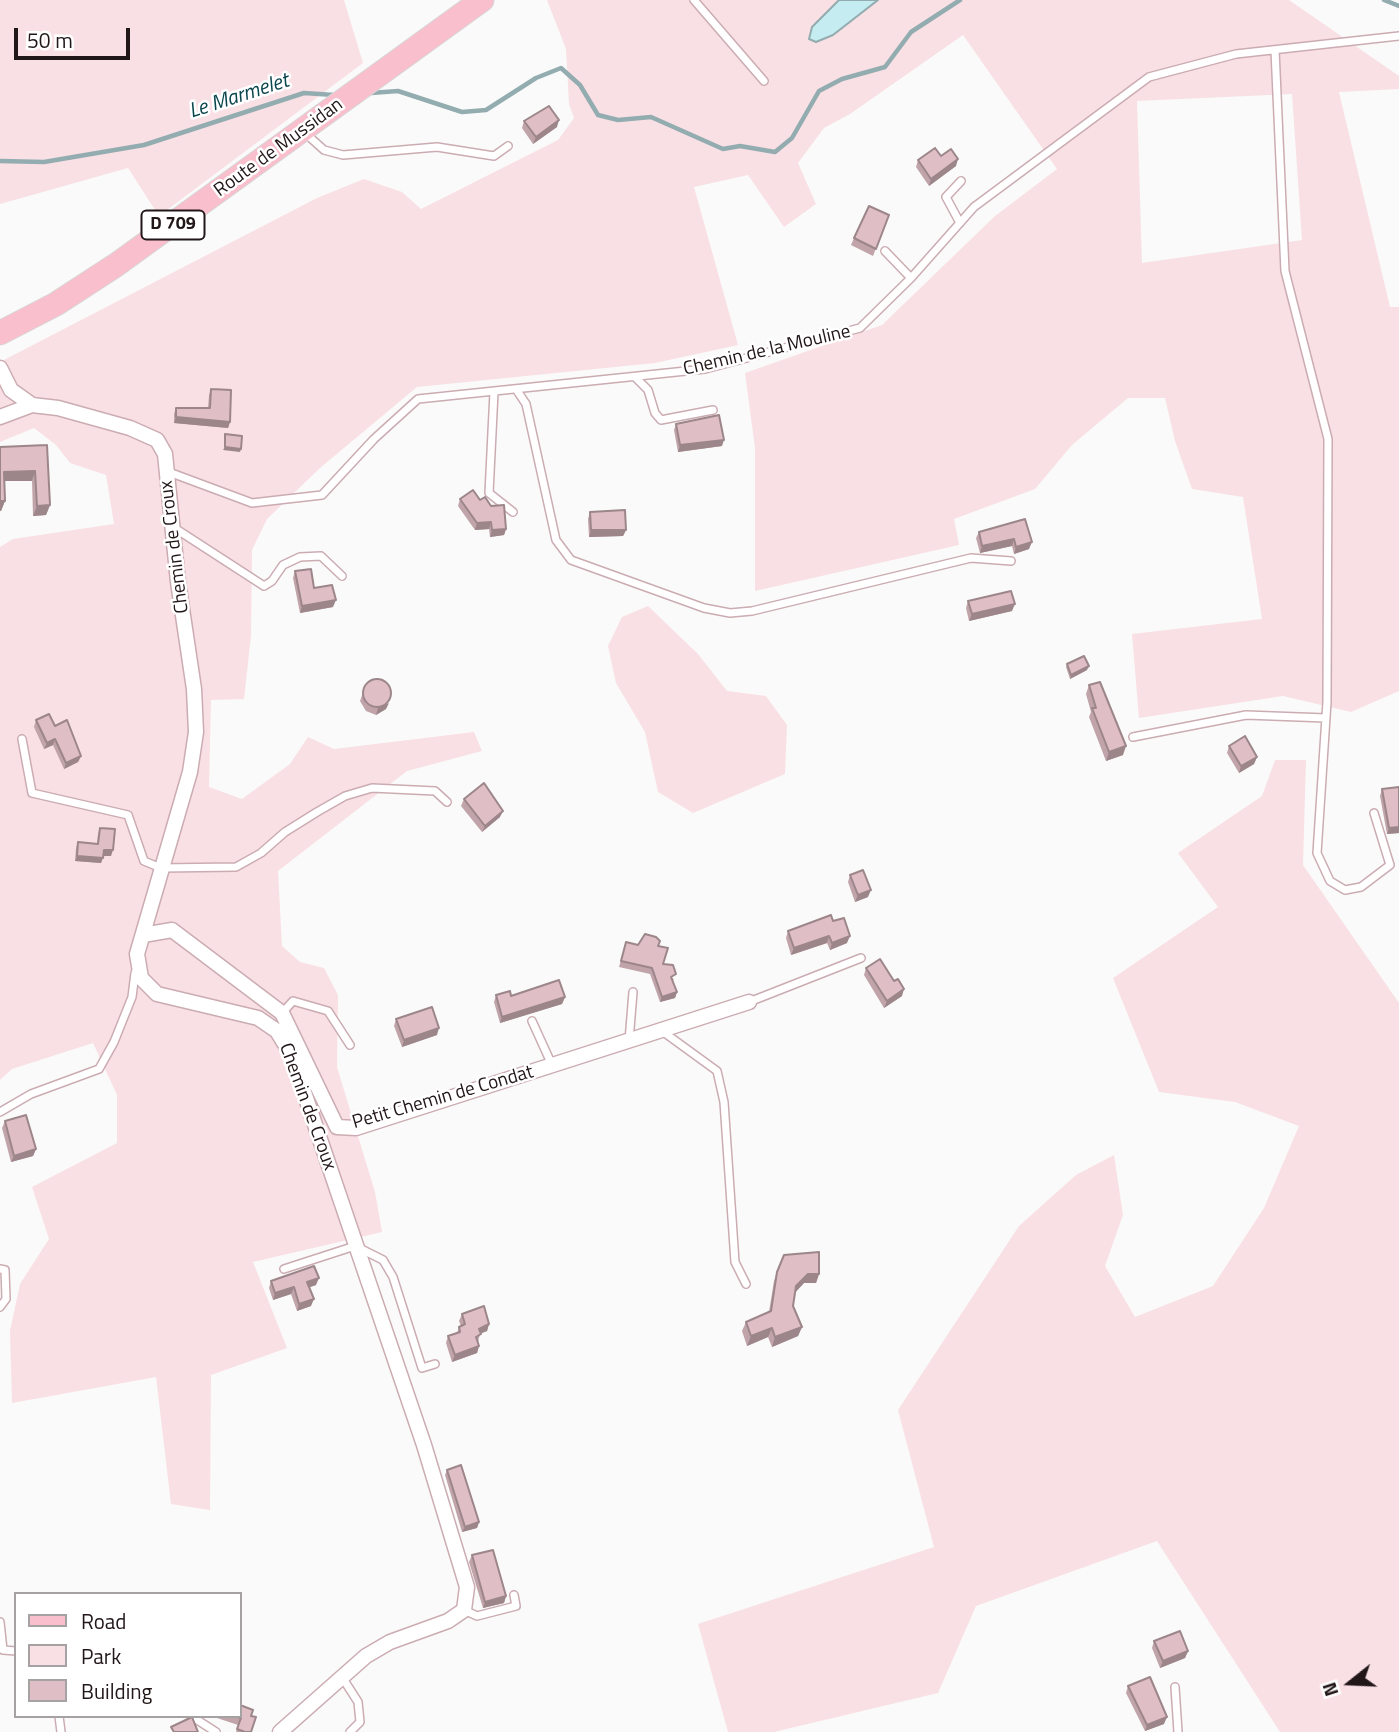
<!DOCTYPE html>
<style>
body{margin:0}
#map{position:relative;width:1399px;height:1732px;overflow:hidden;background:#fafafa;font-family:"Titillium Web",sans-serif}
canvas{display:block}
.legend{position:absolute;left:14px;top:1592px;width:228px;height:126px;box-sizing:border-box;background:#fff;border:2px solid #a6a2a3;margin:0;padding:9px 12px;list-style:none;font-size:21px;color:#211618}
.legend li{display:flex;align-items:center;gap:14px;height:35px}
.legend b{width:35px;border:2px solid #a6a2a3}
.north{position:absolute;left:1315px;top:1648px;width:70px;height:70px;-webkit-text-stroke:5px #fff;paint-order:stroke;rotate:252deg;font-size:19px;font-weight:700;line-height:28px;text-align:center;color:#211618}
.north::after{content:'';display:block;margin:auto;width:24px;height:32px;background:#211618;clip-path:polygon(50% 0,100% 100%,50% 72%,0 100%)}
.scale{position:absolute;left:14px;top:28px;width:116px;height:32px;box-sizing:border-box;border:4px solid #211618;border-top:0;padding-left:9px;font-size:21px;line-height:24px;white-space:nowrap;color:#211618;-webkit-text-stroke:5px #fff;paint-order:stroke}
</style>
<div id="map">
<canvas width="1399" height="1732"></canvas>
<ul class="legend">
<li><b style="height:9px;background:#fabfcd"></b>Road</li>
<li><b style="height:19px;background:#f9e0e4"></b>Park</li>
<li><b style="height:19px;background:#dfbfc5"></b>Building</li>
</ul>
<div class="north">N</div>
<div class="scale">50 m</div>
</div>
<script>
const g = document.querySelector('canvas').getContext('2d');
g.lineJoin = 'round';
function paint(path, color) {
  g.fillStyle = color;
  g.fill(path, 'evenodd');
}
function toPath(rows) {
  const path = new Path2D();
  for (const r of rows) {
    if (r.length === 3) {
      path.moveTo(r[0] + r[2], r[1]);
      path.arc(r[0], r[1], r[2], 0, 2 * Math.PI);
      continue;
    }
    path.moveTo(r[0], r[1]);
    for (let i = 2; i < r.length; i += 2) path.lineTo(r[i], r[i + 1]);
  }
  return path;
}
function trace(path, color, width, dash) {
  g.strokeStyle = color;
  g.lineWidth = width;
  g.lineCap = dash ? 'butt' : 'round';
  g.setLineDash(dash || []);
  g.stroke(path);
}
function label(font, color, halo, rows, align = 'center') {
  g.font = font + ' "Titillium Web",sans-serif';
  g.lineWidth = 5;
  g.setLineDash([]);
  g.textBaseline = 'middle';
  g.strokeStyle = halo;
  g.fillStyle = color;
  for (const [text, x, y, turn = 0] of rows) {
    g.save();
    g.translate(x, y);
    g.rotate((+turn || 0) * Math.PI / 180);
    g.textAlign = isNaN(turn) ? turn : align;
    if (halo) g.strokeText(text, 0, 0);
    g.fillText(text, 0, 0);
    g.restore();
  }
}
paint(toPath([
 [0,0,344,0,363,63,159,216,128,168,0,204],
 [547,0,1289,0,1399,76,1399,89,1339,92,1390,307,1399,307,1399,691,1351,712,1283,696,1139,718,1132,634,1262,619,1243,497,1192,489,1175,441,1165,398,1128,398,1072,445,1035,489,954,519,959,545,755,591,755,448,745,373,882,325,995,216,1057,169,963,35,850,114,824,128,798,163,816,204,784,227,748,175,694,187,738,345,655,363,417,387,320,468,267,519,252,550,251,636,244,699,211,700,209,787,242,799,290,764,308,737,334,749,474,732,482,751,407,771,278,871,282,946,300,962,324,968,338,995,337,1067,375,1192,382,1232,253,1262,287,1348,211,1375,210,1510,171,1504,156,1377,12,1403,10,1331,20,1284,49,1239,32,1187,117,1143,117,1095,93,1043,12,1069,0,1080,0,547,13,539,114,524,106,475,70,463,56,445,34,428,0,442,0,362,317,198,364,179,402,192,421,209,558,140,574,118,569,104,566,49],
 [1292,94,1302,240,1142,263,1137,101],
 [648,606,698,654,727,691,766,696,787,725,785,774,693,813,658,792,645,732,616,683,608,646,622,617],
 [1275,760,1306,760,1303,865,1399,1003,1399,1732,1280,1732,1157,1541,976,1606,938,1693,774,1732,728,1732,698,1624,934,1547,898,1410,1019,1226,1076,1175,1114,1155,1123,1215,1105,1266,1135,1317,1213,1286,1264,1208,1299,1126,1235,1102,1159,1092,1113,978,1218,907,1178,853,1262,796]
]), '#f9e0e4');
const water = toPath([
 [839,0,878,0,833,35,816,42,809,39,812,27,839,0]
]);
paint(water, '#c4ecf1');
trace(water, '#93acb0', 2);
trace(toPath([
 [1384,0,1399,6],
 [371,93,398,91,462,112,486,110,536,78,561,68,580,85,598,115,618,120,651,117,723,149,740,146,775,152,792,138,819,91,842,79,885,67,911,32,960,0],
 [0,161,44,162,144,145,304,93,334,95]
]), '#93acb0', 4.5);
const service = toPath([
 [694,0,764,81],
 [1275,50,1285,271,1328,439,1327,702,1317,853,1330,881,1345,890,1361,887,1390,865,1374,813],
 [305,133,324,150,343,155,437,147,494,156,508,146],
 [960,223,946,197,961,181],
 [885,251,911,278],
 [635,377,648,390,655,413,661,420,713,410],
 [516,389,526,404,556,540,571,560,704,608,730,613,752,611,971,558,1011,561],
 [494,392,489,493,513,512],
 [166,471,252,503,322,495,374,439,418,399,705,369,860,328,911,278,974,207,1149,77,1236,54,1399,36],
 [173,527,264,586,272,581,283,565,300,557,321,556,342,576],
 [1133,737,1246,715,1326,718],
 [22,739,32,793,128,815,144,861,161,868,236,867,261,853,285,832,317,812,345,796,372,788,435,791,447,802],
 [749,1002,861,958],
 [282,1013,293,1001,328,1011,350,1045],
 [532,1021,552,1065],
 [662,1031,717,1071,724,1102,735,1262,746,1284],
 [629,1041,633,992],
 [0,1112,31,1094,99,1069,114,1042,132,997,135,973],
 [0,1269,5,1270,6,1299,0,1307],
 [284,1269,355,1246,383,1260,393,1277,422,1368,435,1364],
 [464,1610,477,1616,516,1606,514,1595],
 [0,1622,3,1650,16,1651],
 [342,1677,358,1702,360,1722,350,1732],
 [1175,1687,1178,1732],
 [59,1716,61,1732],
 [191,1716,216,1732]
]);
const minor = toPath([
 [0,368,11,390,32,405,58,408,130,428,157,440,165,454,178,582,194,689,196,732,190,772,137,954,141,978,157,994,258,1018,277,1031,291,1054,424,1445,467,1587,464,1610,448,1621,390,1642,366,1656,280,1732],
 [0,417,32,405],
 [143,935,172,930,282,1013,337,1127,356,1128,749,1002]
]);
const primary = toPath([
 [0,333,56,304,116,265,482,0]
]);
trace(service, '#cbacb2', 10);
trace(minor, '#cbacb2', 17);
trace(primary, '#d7d5d5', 25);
trace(service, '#fff', 7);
trace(minor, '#fff', 14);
trace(primary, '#fabfcd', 23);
paint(toPath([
 [524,121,557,127,533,144,522,128],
 [941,156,956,166,929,186,916,167,918,160],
 [889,215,873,256,851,245,854,238],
 [211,389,230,422,228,428,174,423,174,414,176,408,208,408,209,395],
 [676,424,722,446,678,452,674,430],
 [47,445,50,505,46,515,33,516,32,481,4,481,5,501,1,511,0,511,0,447],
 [460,499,480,500,506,529,504,535,490,537,489,529,475,530,458,506],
 [590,512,626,530,623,536,589,537,588,519],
 [1025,519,1029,549,1014,554,1012,546,980,553,976,538,979,532],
 [295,571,314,588,333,607,300,613,293,578],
 [968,601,1012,611,969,621,966,608],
 [1067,664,1087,670,1070,679,1066,667],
 [366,684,386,709,376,715,366,711,360,701],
 [1089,685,1123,755,1106,761,1089,717,1091,712,1086,694],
 [36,720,55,726,81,756,78,762,64,769,53,745,44,749,34,727],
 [1229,746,1257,757,1254,764,1239,773,1227,753],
 [1399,787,1399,833,1387,834,1380,796,1382,789],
 [464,799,500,817,482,832,461,806],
 [100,828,111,856,103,856,101,863,75,861,76,848,78,842,97,844,98,834],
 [850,875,868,897,855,902,848,882],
 [833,921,847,943,830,950,827,943,791,955,786,938,788,931],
 [626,942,638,945,658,946,663,964,674,980,672,981,677,992,675,998,660,1002,650,974,619,967],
 [866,968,902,996,884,1008,864,975],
 [496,995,511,996,565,997,562,1004,500,1023,494,1002],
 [396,1019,437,1035,402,1047,394,1026],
 [5,1121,36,1149,33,1156,11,1162,2,1128],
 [777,1272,819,1274,816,1283,804,1283,795,1292,793,1306,802,1327,798,1336,772,1347,768,1337,747,1346,742,1331,746,1322,769,1312,774,1281],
 [271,1281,316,1285,309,1287,311,1306,297,1311,291,1294,273,1300,269,1288],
 [462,1314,489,1324,487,1331,480,1334,478,1342,479,1346,477,1353,452,1362,446,1343,448,1336,457,1333,459,1327,461,1326,459,1321],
 [447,1470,479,1522,477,1528,462,1532,445,1475],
 [472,1555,506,1596,504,1603,483,1608,469,1562],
 [1154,1641,1188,1651,1185,1658,1160,1668,1152,1648],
 [1128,1686,1164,1724,1145,1731,1126,1693],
 [211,1716,251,1716,251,1732,236,1732,238,1725]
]), '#c0a4a9');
paint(toPath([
 [559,120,557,127,533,144,536,137],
 [958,159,956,166,929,186,931,179],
 [176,417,230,422,228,428,174,423],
 [724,440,722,446,678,452,680,445],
 [225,447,241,449,240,452,223,450],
 [35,471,32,481,0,481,4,472],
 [0,501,5,501,1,511,0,511],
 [50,505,46,515,33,516,37,506],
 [491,522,489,529,475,530,477,523],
 [506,529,504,535,490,537,492,530],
 [591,530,626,530,623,536,589,537],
 [1014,539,1012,546,980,553,982,546],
 [1032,542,1029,549,1014,554,1016,547],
 [336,600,333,607,300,613,302,606],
 [1015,604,1012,611,969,621,972,614],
 [1089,666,1087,670,1070,679,1071,675],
 [389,703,386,709,376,715,378,708],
 [55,739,53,745,44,749,47,743],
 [1126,746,1123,755,1106,761,1109,752],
 [81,756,78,762,64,769,66,763],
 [1257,757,1254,764,1239,773,1241,766],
 [503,811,500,817,482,832,485,826],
 [1399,827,1399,833,1387,834,1389,828],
 [104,850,113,850,111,856,102,856],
 [77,856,103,858,101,863,75,861],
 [871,890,868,897,855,902,858,895],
 [829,936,827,943,791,955,794,948],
 [850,936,847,943,830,950,832,943],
 [904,989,902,996,884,1008,887,1001],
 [677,992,675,998,660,1002,662,997],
 [565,997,562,1004,500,1023,502,1017],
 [439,1028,437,1035,402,1047,404,1040],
 [36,1149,33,1156,11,1162,14,1156],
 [808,1274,819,1274,816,1283,804,1283,793,1295,796,1286],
 [319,1278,316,1285,305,1289,307,1282],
 [294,1287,291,1294,273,1300,275,1293],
 [314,1299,311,1306,297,1311,299,1304],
 [489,1324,487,1331,476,1335,479,1329],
 [802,1327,798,1336,772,1347,775,1337],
 [772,1328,768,1337,747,1346,751,1336],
 [479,1346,477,1353,452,1362,455,1355],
 [479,1522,477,1528,462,1532,465,1527],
 [506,1596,504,1603,483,1608,485,1602],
 [1188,1651,1185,1658,1160,1668,1163,1661],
 [1167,1717,1164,1724,1145,1731,1147,1725]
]), '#9c868a');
const building = toPath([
 [549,106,559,120,536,137,524,121,549,106],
 [935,148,941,156,951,149,958,159,931,179,918,160,935,148],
 [869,206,889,215,876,249,854,238,869,206],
 [211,389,231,390,230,422,176,417,176,408,210,408,211,389],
 [719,415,724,440,680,445,676,424,719,415],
 [225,434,242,436,241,449,225,447,225,434],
 [47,445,50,505,37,506,35,471,4,472,5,501,0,501,0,447,47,445],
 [473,490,480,500,485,497,491,506,504,505,506,529,492,530,491,522,477,523,460,499,473,490],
 [625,510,626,530,591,530,590,512,625,510],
 [1025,519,1032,542,1016,547,1014,539,982,546,979,532,1025,519],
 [311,569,314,588,332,585,336,600,302,606,295,571,311,569],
 [1011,591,1015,604,972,614,968,601,1011,591],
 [1084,656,1089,666,1071,675,1067,664,1084,656],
 [377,693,14],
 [1100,682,1126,746,1109,752,1092,708,1096,708,1089,685,1100,682],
 [49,714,55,726,67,720,81,756,66,763,55,739,47,743,36,720,49,714],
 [1245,736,1257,757,1241,766,1229,746,1245,736],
 [484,783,503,811,485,826,464,799,484,783],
 [1399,787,1399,827,1389,828,1382,789,1399,787],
 [100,828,115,829,113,850,104,850,103,858,77,856,78,842,98,844,100,828],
 [863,870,871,890,858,895,850,875,863,870],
 [831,915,833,921,844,918,850,936,832,943,829,936,794,948,788,931,831,915],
 [645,934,656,937,660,941,658,946,668,948,663,964,673,965,676,974,671,977,677,992,662,997,652,968,621,961,626,942,638,945,645,934],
 [880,959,894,981,898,979,904,989,887,1001,866,968,880,959],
 [559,980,565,997,502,1017,496,995,510,991,511,996,559,980],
 [432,1007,439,1028,404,1040,396,1019,432,1007],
 [26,1115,36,1149,14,1156,5,1121,26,1115],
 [819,1252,819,1274,808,1274,796,1286,793,1306,802,1327,775,1337,772,1328,751,1336,746,1322,771,1311,777,1272,784,1255,819,1252],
 [314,1266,319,1278,307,1282,314,1299,299,1304,294,1287,275,1293,271,1281,314,1266],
 [484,1306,489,1324,479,1329,481,1334,476,1337,479,1346,455,1355,448,1336,460,1332,459,1327,465,1324,462,1314,484,1306],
 [461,1465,479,1522,465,1527,447,1470,461,1465],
 [493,1550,506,1596,485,1602,472,1555,493,1550],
 [1180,1631,1188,1651,1163,1661,1154,1641,1180,1631],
 [1150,1677,1167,1717,1147,1725,1128,1686,1150,1677],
 [240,1705,253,1710,251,1716,256,1717,251,1732,245,1732,237,1729,241,1718,234,1716,240,1716,240,1705],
 [192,1717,198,1732,174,1732,171,1727,192,1717]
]);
paint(building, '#dfbfc5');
trace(building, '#9c868a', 2);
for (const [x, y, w] of [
 [173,225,63]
]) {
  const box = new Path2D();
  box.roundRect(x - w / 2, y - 14.5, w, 29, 5);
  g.fillStyle = '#fff';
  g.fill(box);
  trace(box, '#211618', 2);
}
label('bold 18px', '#211618', null, [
 ["D 709",173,225]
]);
label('19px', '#211618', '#fff', [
 ["Route de Mussidan",279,148,-36],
 ["Chemin de la Mouline",767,351,-13],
 ["Chemin de Croux",175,547,-97],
 ["Petit Chemin de Condat",443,1098,-16],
 ["Chemin de Croux",307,1107,70]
]);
label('italic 21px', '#09454c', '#fff', [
 ["Le Marmelet",239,97,-18]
]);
</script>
